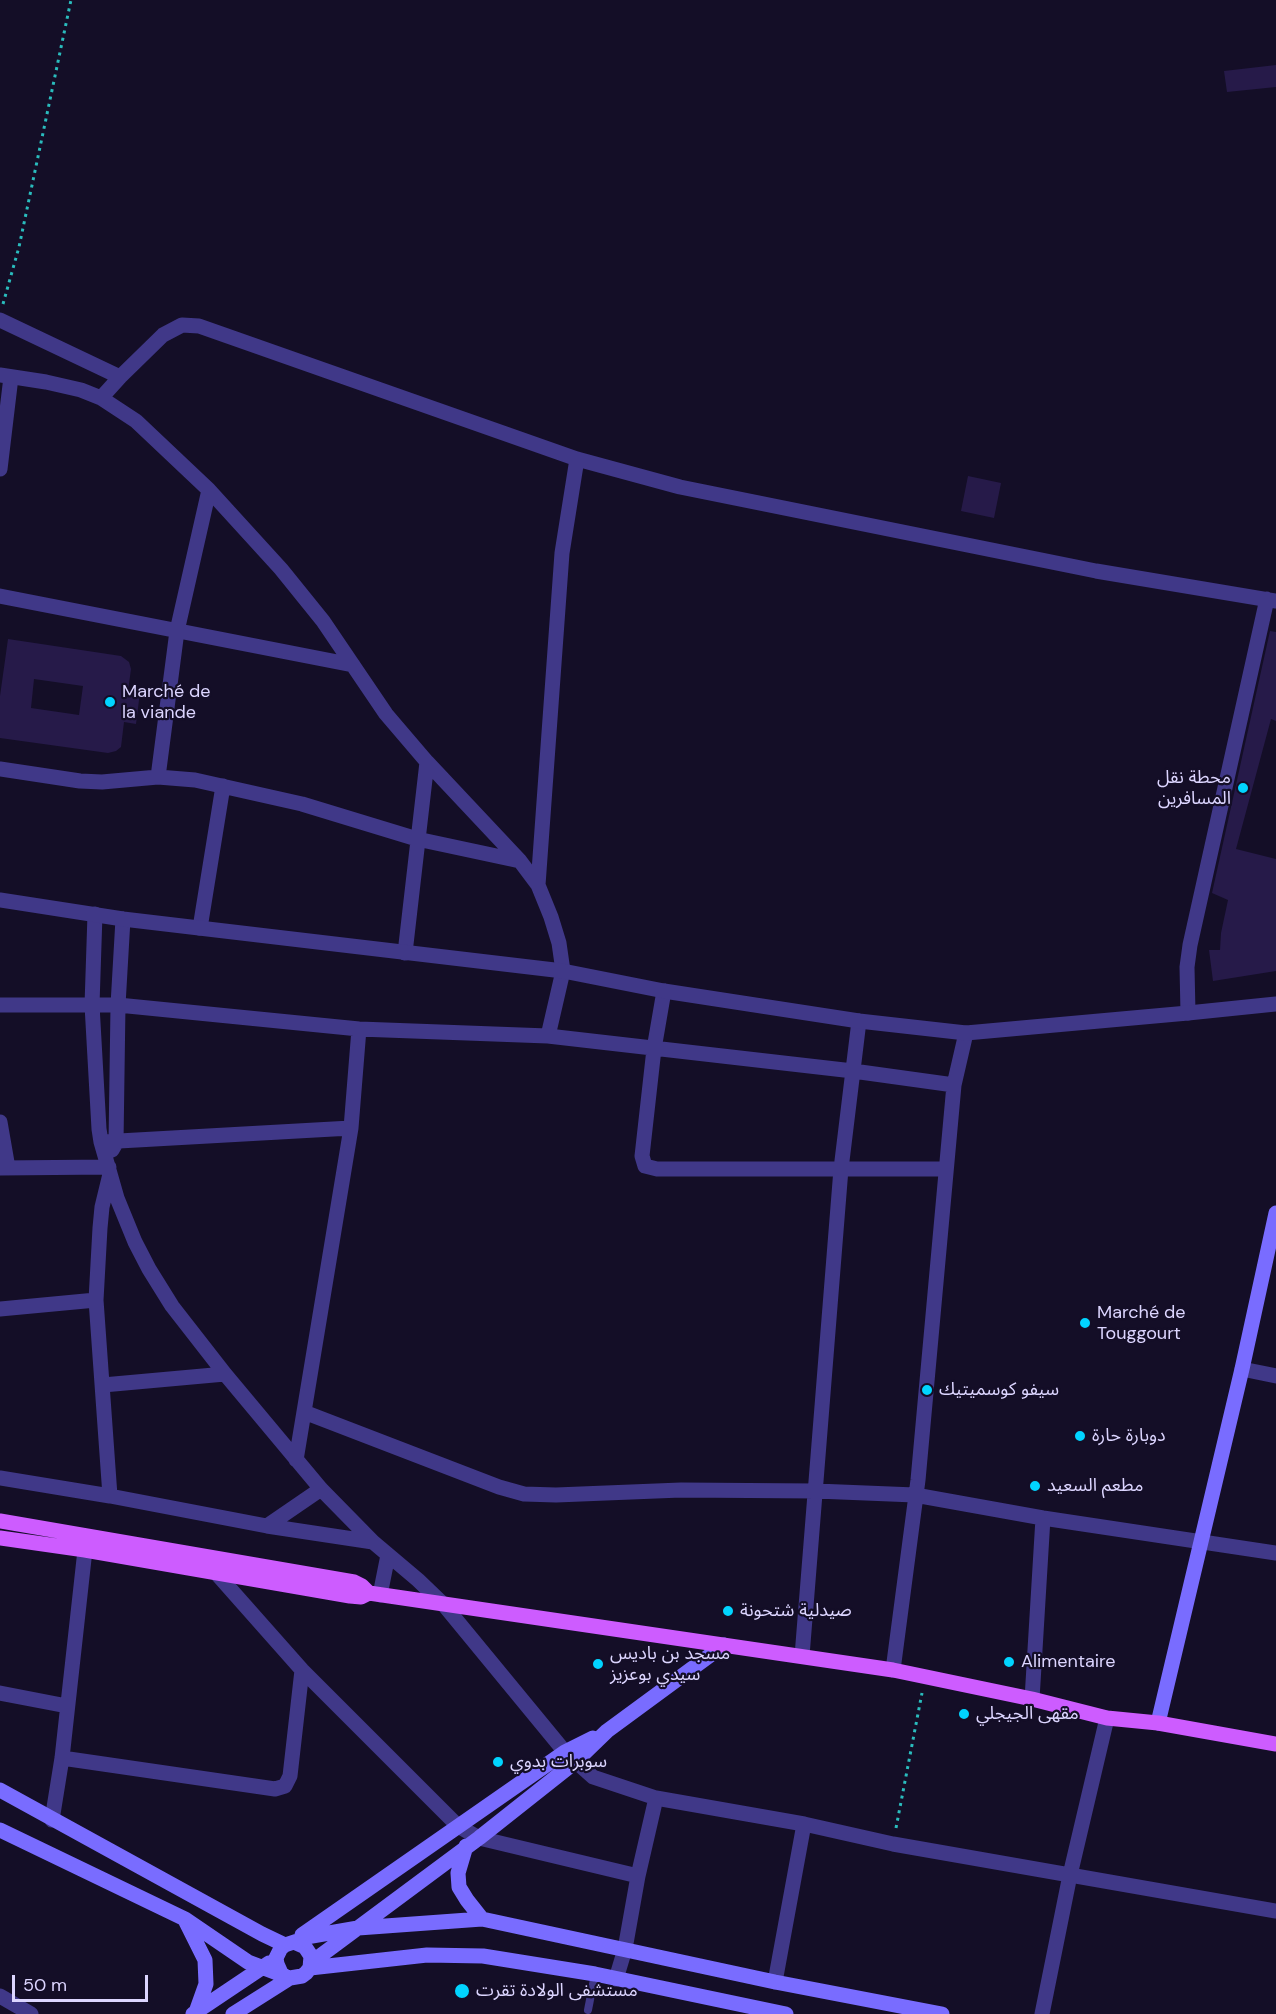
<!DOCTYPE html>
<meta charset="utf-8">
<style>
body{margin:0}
#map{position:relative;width:1276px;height:2014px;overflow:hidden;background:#140e27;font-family:"DM Sans",sans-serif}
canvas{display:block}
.scale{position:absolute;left:12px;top:1975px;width:136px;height:27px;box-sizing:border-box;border:3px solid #dcd5ff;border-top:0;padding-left:8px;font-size:18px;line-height:21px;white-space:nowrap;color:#dcd5ff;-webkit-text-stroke:4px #140e27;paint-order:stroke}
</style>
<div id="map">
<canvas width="1276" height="2014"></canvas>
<div class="scale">50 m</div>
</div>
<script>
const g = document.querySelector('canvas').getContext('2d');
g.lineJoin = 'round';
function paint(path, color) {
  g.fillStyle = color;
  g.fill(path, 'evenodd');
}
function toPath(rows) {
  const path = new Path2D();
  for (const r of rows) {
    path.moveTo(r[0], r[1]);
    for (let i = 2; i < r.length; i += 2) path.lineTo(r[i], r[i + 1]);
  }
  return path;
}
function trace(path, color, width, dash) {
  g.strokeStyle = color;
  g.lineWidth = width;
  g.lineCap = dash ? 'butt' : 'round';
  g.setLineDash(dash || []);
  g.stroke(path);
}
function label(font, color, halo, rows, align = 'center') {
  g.font = font + ' "DM Sans","Noto Sans Arabic",sans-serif';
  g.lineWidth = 4.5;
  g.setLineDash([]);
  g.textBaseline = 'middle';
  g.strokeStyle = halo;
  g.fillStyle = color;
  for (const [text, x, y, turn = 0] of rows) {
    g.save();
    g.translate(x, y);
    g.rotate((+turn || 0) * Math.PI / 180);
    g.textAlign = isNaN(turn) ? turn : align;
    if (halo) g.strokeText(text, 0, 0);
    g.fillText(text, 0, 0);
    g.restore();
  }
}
paint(toPath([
 [1276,65,1276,87,1227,92,1224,71],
 [968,476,1001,483,994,518,961,511],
 [1270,631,1276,632,1276,721,1271,719,1236,849,1276,859,1276,971,1213,981,1209,950,1220,950,1221,933,1228,900,1212,893],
 [8,639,121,656,129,662,131,669,128,691,140,692,136,724,124,722,121,747,116,751,108,753,0,738,0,696],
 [34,679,83,686,79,715,31,708]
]), '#261a49');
trace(toPath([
 [3,304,19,247,71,0],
 [896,1828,922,1693]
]), '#2abcbd', 3, [3, 4.5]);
trace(toPath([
 [588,2010,595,1974]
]), '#403888', 8);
trace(toPath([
 [0,320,120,377],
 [0,375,46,382,81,390,101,398,136,421,209,490,281,569,323,621,386,714,427,762,520,861,538,885,551,917,559,943,563,971,548,1036,359,1029,118,1005,0,1005],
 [101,398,120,377,163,335,182,325,199,326,577,459,680,487,1096,571,1276,601],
 [0,469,11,377],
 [0,596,353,665],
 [0,769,80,781,102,782,158,777,195,780,302,804,417,839,520,861],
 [158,777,177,631,209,490],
 [538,885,562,553,577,459],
 [95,914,92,1005,99,1129,101,1142,117,1198,135,1242,149,1269,172,1306,225,1374,321,1489,373,1542],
 [200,928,223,786],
 [405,953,427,762],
 [664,991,654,1049,642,1156,645,1166,657,1169,946,1169],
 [1188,1013,1187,967,1190,945,1267,599],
 [548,1036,853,1071,954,1085],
 [0,1122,8,1168],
 [101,1142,351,1128],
 [112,1150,116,1143,118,1005,123,919],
 [0,1168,109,1167],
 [0,1309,96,1300],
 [1242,1369,1276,1376],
 [103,1385,225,1374],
 [304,1412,499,1487,524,1494,556,1495,681,1490,816,1491,915,1495,1043,1518,1276,1553],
 [296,1460,351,1128,359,1029],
 [0,1478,110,1496,267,1526,373,1542,418,1580,444,1605,565,1752,593,1777,656,1798,804,1824,893,1844,1276,1911],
 [110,1496,96,1300,100,1228,102,1207,110,1174],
 [267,1526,321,1489],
 [217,1574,302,1670,458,1826,479,1838,638,1876],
 [380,1595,388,1555],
 [802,1656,841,1169,859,1021],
 [893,1670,918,1480,954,1085,966,1033],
 [0,1693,67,1706],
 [1032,1699,1043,1518],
 [62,1758,275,1789,285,1786,290,1776,302,1670],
 [52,1820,62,1758,85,1550],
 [616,1979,625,1949,638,1876,656,1798],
 [775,1982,804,1824],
 [0,1996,31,2014],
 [1042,2014,1070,1875,1107,1718]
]), '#403888', 15);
trace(toPath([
 [0,900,123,919,563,971,664,991,859,1021,966,1033,1188,1013,1276,1004]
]), '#403888', 15);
trace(toPath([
 [1158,1723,1242,1369,1276,1213],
 [0,1790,262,1934,285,1945],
 [0,1830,185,1919,248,1962,285,1976],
 [466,1846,458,1873,459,1887,467,1900,482,1919],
 [186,1922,205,1960,206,1984,196,2012],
 [302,1935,565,1752,593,1738],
 [312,1962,479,1838,575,1762,607,1731,724,1645],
 [310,1968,427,1955,483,1956,595,1974,786,2014],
 [281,1973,277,1964,276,1958,281,1948,285,1945,312,1936,358,1928,482,1919,775,1982,942,2014],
 [193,2014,269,1963],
 [233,2014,290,1978,302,1976,306,1973,310,1968,311,1956,305,1947,296,1943]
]), '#796cff', 15);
trace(toPath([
 [0,1521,354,1582,362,1586,369,1593],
 [0,1538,85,1550,350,1596,361,1597,369,1593,893,1670,1032,1699,1107,1718,1158,1723,1276,1744]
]), '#cd5cff', 15);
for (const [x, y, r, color] of [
 [110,702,6,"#01d4ff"],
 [1243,788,6,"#01d4ff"],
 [1085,1323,6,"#01d4ff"],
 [927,1390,6,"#01d4ff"],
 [1080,1436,6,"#01d4ff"],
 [1035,1486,6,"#01d4ff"],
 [728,1611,6,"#01d4ff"],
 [1009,1662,6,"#01d4ff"],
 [598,1664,6,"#01d4ff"],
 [964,1714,6,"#01d4ff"],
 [498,1762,6,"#01d4ff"],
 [462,1991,8,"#01d4ff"]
]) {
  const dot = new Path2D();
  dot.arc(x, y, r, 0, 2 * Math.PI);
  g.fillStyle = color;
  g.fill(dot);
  trace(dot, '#140e27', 2);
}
label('18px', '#dcd5ff', '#140e27', [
 ["Marché de",122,692],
 ["la viande",122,713],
 ["محطة نقل",1231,778,"right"],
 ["المسافرين",1231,799,"right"],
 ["Marché de",1097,1313],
 ["Touggourt",1097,1334],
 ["سيفو كوسميتيك",939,1390],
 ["دوبارة حارة",1092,1436],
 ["مطعم السعيد",1047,1486],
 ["صيدلية شتحونة",740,1611],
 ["مسجد بن باديس",610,1654],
 ["سيدي بوعزيز",610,1675],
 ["Alimentaire",1021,1662],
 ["مقهى الجيجلي",976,1714],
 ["سوبرات بدوي",510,1762],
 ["مستشفى الولادة تقرت",476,1991]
], 'left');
</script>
